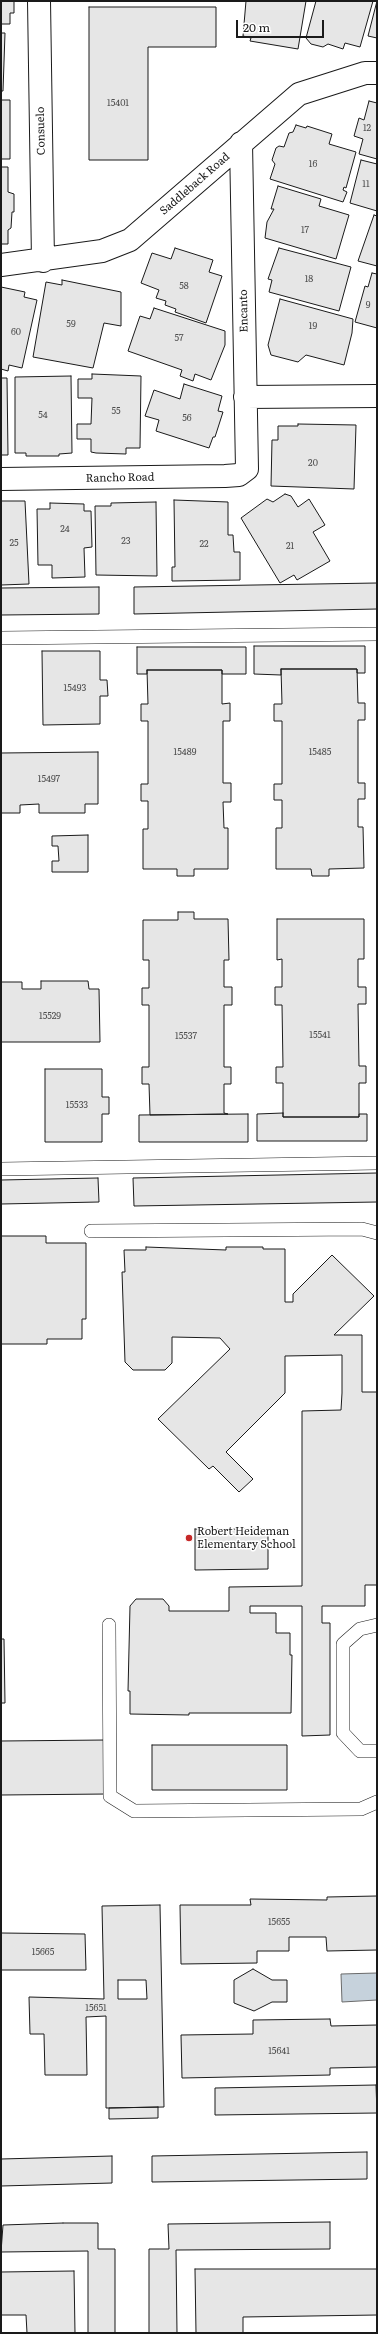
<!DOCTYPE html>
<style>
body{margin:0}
#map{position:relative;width:378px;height:2334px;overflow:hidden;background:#fff;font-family:Literata,serif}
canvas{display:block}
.frame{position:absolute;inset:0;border:2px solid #1a1a1a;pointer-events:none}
.scale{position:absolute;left:236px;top:20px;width:88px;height:18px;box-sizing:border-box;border:2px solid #1a1a1a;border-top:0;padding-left:5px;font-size:12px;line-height:14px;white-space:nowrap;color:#1a1a1a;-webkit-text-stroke:3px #fff;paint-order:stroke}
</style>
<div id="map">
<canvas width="378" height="2334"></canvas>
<div class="frame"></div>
<div class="scale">20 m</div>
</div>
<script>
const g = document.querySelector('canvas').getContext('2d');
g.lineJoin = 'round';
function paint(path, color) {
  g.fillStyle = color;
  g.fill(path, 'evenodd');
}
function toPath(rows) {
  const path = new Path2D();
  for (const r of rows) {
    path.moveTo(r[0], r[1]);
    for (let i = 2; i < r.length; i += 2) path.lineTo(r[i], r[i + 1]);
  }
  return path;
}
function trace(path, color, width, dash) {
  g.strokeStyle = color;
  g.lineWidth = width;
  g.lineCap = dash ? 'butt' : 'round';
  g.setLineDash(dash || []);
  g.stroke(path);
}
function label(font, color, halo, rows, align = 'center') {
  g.font = font + ' Literata,serif';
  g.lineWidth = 3;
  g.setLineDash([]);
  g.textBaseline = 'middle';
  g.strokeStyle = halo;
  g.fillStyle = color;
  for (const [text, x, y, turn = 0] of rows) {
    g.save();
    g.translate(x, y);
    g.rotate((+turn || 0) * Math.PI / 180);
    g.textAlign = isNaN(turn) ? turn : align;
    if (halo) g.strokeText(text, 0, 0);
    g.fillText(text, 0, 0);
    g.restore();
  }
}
const water = toPath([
 [377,1973,377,2000,342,2002,341,1974,377,1973]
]);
paint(water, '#c6d2dc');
trace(water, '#6a6a6a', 1);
const building = toPath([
 [1,1,14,1,14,13,10,13,10,24,1,24,1,1],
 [246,1,306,1,298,49,250,41,251,38,243,36,246,1],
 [316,1,373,1,360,47,345,43,343,49,328,44,323,47,311,44,306,38,316,1],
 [377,1,377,38,368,36,377,1],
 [89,7,216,7,216,47,148,47,148,160,89,160,89,7],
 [1,33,5,33,3,91,1,91,1,33],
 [1,100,10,100,10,159,1,159,1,100],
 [369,101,377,103,377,159,359,154,363,139,354,136,359,118,364,120,369,101],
 [296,125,306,128,307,126,332,134,329,144,356,152,346,188,344,187,343,190,347,192,343,202,270,179,275,164,272,160,276,148,279,146,284,147,289,133,293,132,296,125],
 [361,160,377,164,377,211,350,203,361,160],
 [1,167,8,167,8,192,14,194,14,212,12,212,11,228,8,230,8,244,1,244,1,167],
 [278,186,321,199,319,206,349,215,336,259,265,238,267,222,274,209,271,209,278,186],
 [374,215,377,216,377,266,358,261,374,215],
 [175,248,213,260,209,272,222,276,206,323,175,312,176,309,165,305,166,301,156,298,159,290,141,283,152,253,171,259,175,248],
 [279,248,351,267,339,311,269,292,272,280,268,279,279,248],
 [372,273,377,274,377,328,355,322,365,286,368,287,372,273],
 [62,280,121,292,121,326,104,323,93,368,33,357,46,282,62,285,62,280],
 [1,287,25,292,24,297,37,300,22,368,9,365,8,371,1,369,1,287],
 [280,299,353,319,352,333,344,365,306,355,298,362,271,355,268,345,280,299],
 [154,308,225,331,225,345,211,380,195,374,193,381,180,376,182,370,128,351,140,316,150,319,154,308],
 [92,374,141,376,140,448,126,448,126,454,96,453,91,452,91,439,77,439,77,424,91,424,92,398,78,398,78,379,92,379,92,374],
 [71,376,72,453,59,454,59,456,26,456,26,453,15,453,15,377,71,376],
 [1,378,7,378,8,455,1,455,1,378],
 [184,384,222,396,218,411,223,412,215,437,213,437,209,448,156,431,159,420,145,416,154,390,180,399,184,384],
 [298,424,356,425,354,489,271,486,272,440,278,440,278,426,298,426,298,424],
 [285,494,291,496,298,507,309,499,325,525,313,532,330,561,297,580,294,575,280,583,241,518,267,499,273,502,285,494],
 [174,500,228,502,228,535,233,535,234,552,240,552,240,580,172,581,172,567,175,567,174,500],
 [1,501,25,501,29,584,1,585,1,501],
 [156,502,157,576,96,575,95,506,111,506,111,503,156,502],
 [50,503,84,504,84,511,91,511,92,547,84,548,85,577,52,578,52,565,38,565,37,509,50,509,50,503],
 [377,583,377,609,134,614,134,587,377,583],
 [99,587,99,614,1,615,1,588,99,587],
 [254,646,365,646,365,673,357,673,357,669,281,669,281,675,254,674,254,646],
 [137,647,246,647,246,674,222,674,222,670,147,670,147,674,137,674,137,647],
 [42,651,100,651,100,680,107,680,108,696,100,696,100,724,43,725,42,651],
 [281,669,357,669,358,703,365,703,365,720,358,720,358,783,365,783,365,799,358,799,358,827,363,827,364,868,329,869,329,876,312,876,311,869,276,869,276,828,282,828,282,800,274,800,274,784,282,784,282,721,274,721,274,704,282,704,281,669],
 [147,670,222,670,222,704,230,703,230,721,223,721,223,783,231,783,231,802,223,802,224,828,228,828,228,869,194,869,194,876,177,876,177,869,143,869,143,829,148,829,148,801,141,801,141,784,148,784,148,721,141,721,141,704,148,704,147,670],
 [98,752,98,804,85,804,85,813,39,813,39,804,20,805,20,813,1,813,1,753,98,752],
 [88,835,88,872,52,872,52,861,59,861,58,846,52,846,52,836,88,835],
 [178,912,194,912,194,919,228,919,229,960,224,960,224,987,232,987,232,1005,224,1005,224,1067,231,1067,231,1084,224,1084,224,1113,228,1114,150,1115,149,1084,142,1084,142,1067,149,1067,149,1005,142,1005,142,988,149,988,149,960,143,960,143,920,178,920,178,912],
 [277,919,364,919,364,959,358,959,358,987,366,987,366,1004,358,1004,359,1066,366,1066,366,1083,359,1083,359,1117,283,1117,283,1083,276,1083,276,1067,283,1067,282,1005,275,1005,275,987,282,987,282,959,277,960,277,919],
 [41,981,88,981,89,989,99,989,100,1042,1,1042,1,982,22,982,22,989,41,989,41,981],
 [45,1069,102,1069,102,1097,109,1097,109,1114,102,1114,102,1142,45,1142,45,1069],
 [283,1113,283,1117,359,1117,359,1114,367,1114,367,1141,257,1141,257,1114,283,1113],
 [248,1114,248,1142,139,1142,139,1115,248,1114],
 [377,1173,377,1202,134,1206,133,1178,377,1173],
 [98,1178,99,1202,1,1204,1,1180,98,1178],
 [1,1236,46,1236,46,1243,86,1243,86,1319,82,1319,82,1339,47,1339,47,1344,1,1344,1,1236],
 [146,1247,226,1250,226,1247,263,1247,263,1249,285,1249,285,1302,293,1302,293,1294,332,1255,374,1296,334,1335,362,1335,362,1392,377,1392,377,1585,365,1585,365,1606,322,1606,322,1623,330,1623,330,1735,302,1736,302,1606,250,1606,250,1613,276,1613,276,1633,290,1633,290,1655,292,1655,291,1713,189,1713,189,1715,130,1714,130,1691,128,1691,130,1606,136,1599,163,1599,169,1606,169,1611,229,1611,229,1587,302,1586,302,1411,341,1410,342,1393,342,1355,285,1356,285,1393,226,1452,253,1479,239,1492,213,1466,209,1469,158,1419,230,1349,220,1338,172,1337,172,1363,165,1370,133,1370,125,1362,122,1272,125,1272,124,1250,146,1250,146,1247],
 [195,1529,268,1529,268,1569,195,1570,195,1529],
 [1,1639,4,1639,5,1703,1,1703,1,1639],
 [107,1740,107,1794,1,1795,1,1741,107,1740],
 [152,1745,287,1745,287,1790,152,1790,152,1745],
 [377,1896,377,1950,327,1951,326,1937,289,1937,289,1951,257,1951,257,1963,181,1964,180,1905,251,1905,250,1899,327,1900,327,1897,377,1896],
 [160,1905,164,2107,106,2108,106,2016,86,2017,87,2075,45,2075,44,2034,30,2034,29,1997,104,1999,102,1906,160,1905],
 [118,1980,146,1980,147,1999,118,1999,118,1980],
 [1,1933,85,1934,86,1970,1,1970,1,1933],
 [253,1969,272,1980,287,1980,287,2002,272,2002,254,2011,234,2003,234,1980,253,1969],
 [330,2019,331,2026,377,2025,377,2067,330,2068,330,2075,182,2078,181,2035,253,2034,253,2020,330,2019],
 [376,2085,377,2113,215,2115,215,2088,376,2085],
 [158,2107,158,2118,109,2119,109,2108,158,2107],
 [367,2152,367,2179,152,2182,152,2156,367,2152],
 [112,2156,112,2183,1,2186,1,2159,112,2156],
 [330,2222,330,2249,176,2250,177,2333,149,2333,149,2249,169,2249,168,2224,330,2222],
 [63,2223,98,2223,98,2249,115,2249,115,2333,88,2333,88,2251,1,2252,3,2225,63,2223],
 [195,2269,377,2269,377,2315,243,2317,243,2333,196,2333,195,2269],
 [74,2271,75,2333,27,2333,26,2315,1,2315,1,2272,74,2271]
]);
paint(building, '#e6e6e6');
trace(building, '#1a1a1a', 1);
const service = toPath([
 [1,638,377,634],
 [1,1169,377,1163],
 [91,1231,362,1229,377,1233],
 [109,1625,110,1796,134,1811,361,1809,377,1802],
 [377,1625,360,1629,343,1644,343,1733,360,1751,377,1751]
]);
const minor = toPath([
 [39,1,43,261],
 [1,265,102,251,130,240,299,94,365,73,377,73],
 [245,397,377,396],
 [1,479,225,476,239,475,247,469,241,143]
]);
trace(service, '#1a1a1a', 14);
trace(minor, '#1a1a1a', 24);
trace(service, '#fff', 13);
trace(minor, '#fff', 22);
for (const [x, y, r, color] of [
 [189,1538,4,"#c62828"]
]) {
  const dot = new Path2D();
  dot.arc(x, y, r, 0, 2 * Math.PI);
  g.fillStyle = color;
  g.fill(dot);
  trace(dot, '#fff', 1.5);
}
label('9px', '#4d4d4d', null, [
 ["15401",118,103],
 ["12",367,128],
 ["16",313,164],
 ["11",366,184],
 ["17",305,230],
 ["18",309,279],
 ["58",184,286],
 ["9",368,305],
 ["59",71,324],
 ["19",313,326],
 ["60",16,332],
 ["57",179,338],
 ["55",116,411],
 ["54",43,415],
 ["56",187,418],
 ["20",313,463],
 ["24",65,529],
 ["23",126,541],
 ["25",14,543],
 ["22",204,544],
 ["21",290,546],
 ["15493",75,688],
 ["15489",185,752],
 ["15485",320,752],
 ["15497",49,779],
 ["15529",50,1016],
 ["15541",320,1035],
 ["15537",186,1036],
 ["15533",77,1105],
 ["15655",279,1922],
 ["15665",43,1952],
 ["15651",96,2008],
 ["15641",279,2051]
]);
label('11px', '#1a1a1a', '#fff', [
 ["Consuelo",41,131,-91],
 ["Saddleback Road",195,184,-41],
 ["Encanto",244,311,-91],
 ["Rancho Road",120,478,-1]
]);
label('11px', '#1a1a1a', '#fff', [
 ["Robert Heideman",197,1532],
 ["Elementary School",197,1545]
], 'left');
</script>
